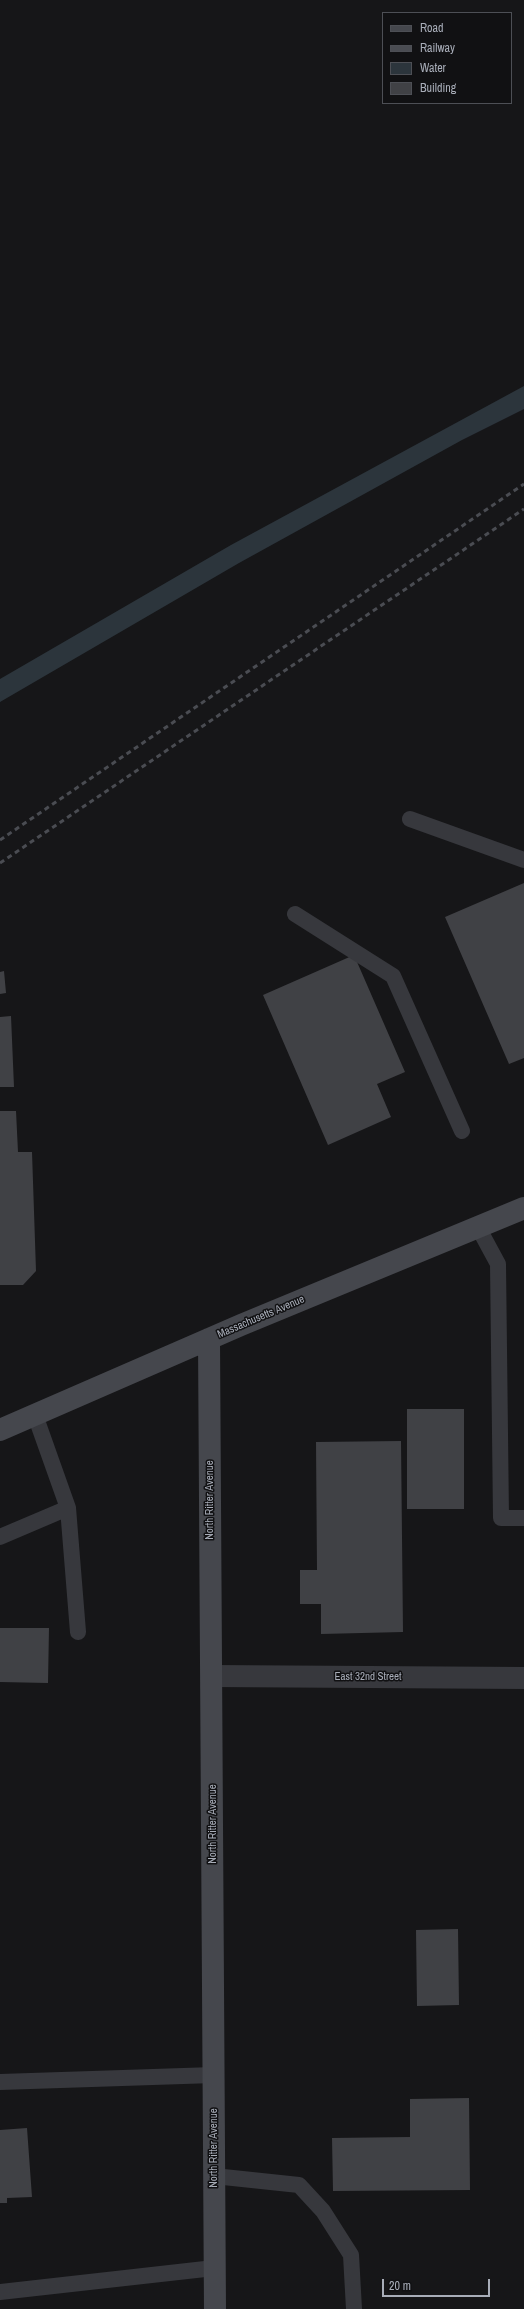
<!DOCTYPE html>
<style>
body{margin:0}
#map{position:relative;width:524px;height:2309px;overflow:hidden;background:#161618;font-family:"Archivo Narrow",sans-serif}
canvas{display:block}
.legend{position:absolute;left:382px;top:12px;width:130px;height:92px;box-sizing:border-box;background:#111113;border:1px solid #4d4f55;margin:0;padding:5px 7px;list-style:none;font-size:12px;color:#a8adb8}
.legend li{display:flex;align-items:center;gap:8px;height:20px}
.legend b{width:20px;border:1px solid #4d4f55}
.scale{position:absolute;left:382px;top:2279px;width:108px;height:18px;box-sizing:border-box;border:2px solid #a8adb8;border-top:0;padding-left:5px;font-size:12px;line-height:14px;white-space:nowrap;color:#a8adb8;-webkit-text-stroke:3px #111113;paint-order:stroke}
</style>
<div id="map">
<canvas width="524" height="2309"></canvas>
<ul class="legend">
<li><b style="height:5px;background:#45474d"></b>Road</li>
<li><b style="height:5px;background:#4a4c52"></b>Railway</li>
<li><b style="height:11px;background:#2c353c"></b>Water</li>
<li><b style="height:11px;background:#404145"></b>Building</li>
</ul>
<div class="scale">20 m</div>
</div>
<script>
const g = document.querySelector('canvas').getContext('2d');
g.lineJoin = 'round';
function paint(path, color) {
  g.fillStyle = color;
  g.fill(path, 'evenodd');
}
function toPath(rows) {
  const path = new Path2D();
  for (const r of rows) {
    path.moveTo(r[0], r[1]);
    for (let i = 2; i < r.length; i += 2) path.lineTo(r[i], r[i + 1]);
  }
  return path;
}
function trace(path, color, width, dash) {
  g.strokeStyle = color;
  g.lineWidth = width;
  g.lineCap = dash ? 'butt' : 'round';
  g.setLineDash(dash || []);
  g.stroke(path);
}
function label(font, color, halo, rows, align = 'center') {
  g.font = font + ' "Archivo Narrow",sans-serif';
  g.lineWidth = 3;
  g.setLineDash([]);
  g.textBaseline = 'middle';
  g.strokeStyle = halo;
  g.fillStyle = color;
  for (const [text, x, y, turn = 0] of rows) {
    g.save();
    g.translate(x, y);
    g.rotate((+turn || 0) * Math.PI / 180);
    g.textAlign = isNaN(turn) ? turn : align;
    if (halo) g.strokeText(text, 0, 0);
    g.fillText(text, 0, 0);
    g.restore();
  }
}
paint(toPath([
 [524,386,524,409,462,440,239,563,0,702,0,679,231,545]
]), '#2c353c');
paint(toPath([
 [524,883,524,1058,509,1064,445,917],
 [354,955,405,1072,377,1084,391,1117,328,1145,263,995],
 [4,971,6,993,0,994,0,972],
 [11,1016,14,1087,0,1087,0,1017],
 [0,1111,16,1111,18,1152,32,1152,36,1271,23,1285,0,1285],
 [407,1409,464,1409,464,1509,407,1509],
 [401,1441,403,1632,321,1634,321,1604,300,1604,300,1570,317,1570,316,1442],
 [0,1628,49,1628,48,1683,0,1682],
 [458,1929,459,2005,417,2006,416,1930],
 [469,2098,470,2190,333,2191,332,2138,410,2137,410,2099],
 [27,2128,32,2197,7,2198,7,2203,0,2203,0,2130]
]), '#404145');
trace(toPath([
 [410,819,524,860],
 [295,914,393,976,462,1131],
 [478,1227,498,1264,501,1518,524,1518],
 [35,1415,68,1508,78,1632],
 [0,1537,68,1508],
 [0,2082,214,2075],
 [214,2176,299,2185,323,2211,351,2255,354,2309],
 [0,2292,214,2268]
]), '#37383d', 16);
trace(toPath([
 [212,1676,524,1678]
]), '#37383d', 22);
trace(toPath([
 [209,1339,215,2309],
 [0,1430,241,1325,524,1208]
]), '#45474d', 22);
trace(toPath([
 [0,840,524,484],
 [0,863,524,509]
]), '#4a4c52', 3, [5, 4]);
label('11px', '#a8adb8', '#111113', [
 ["Massachusetts Avenue",261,1317,-23],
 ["North Ritter Avenue",210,1500,-90],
 ["East 32nd Street",368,1677],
 ["North Ritter Avenue",213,1824,-90],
 ["North Ritter Avenue",214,2148,-90]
]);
</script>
